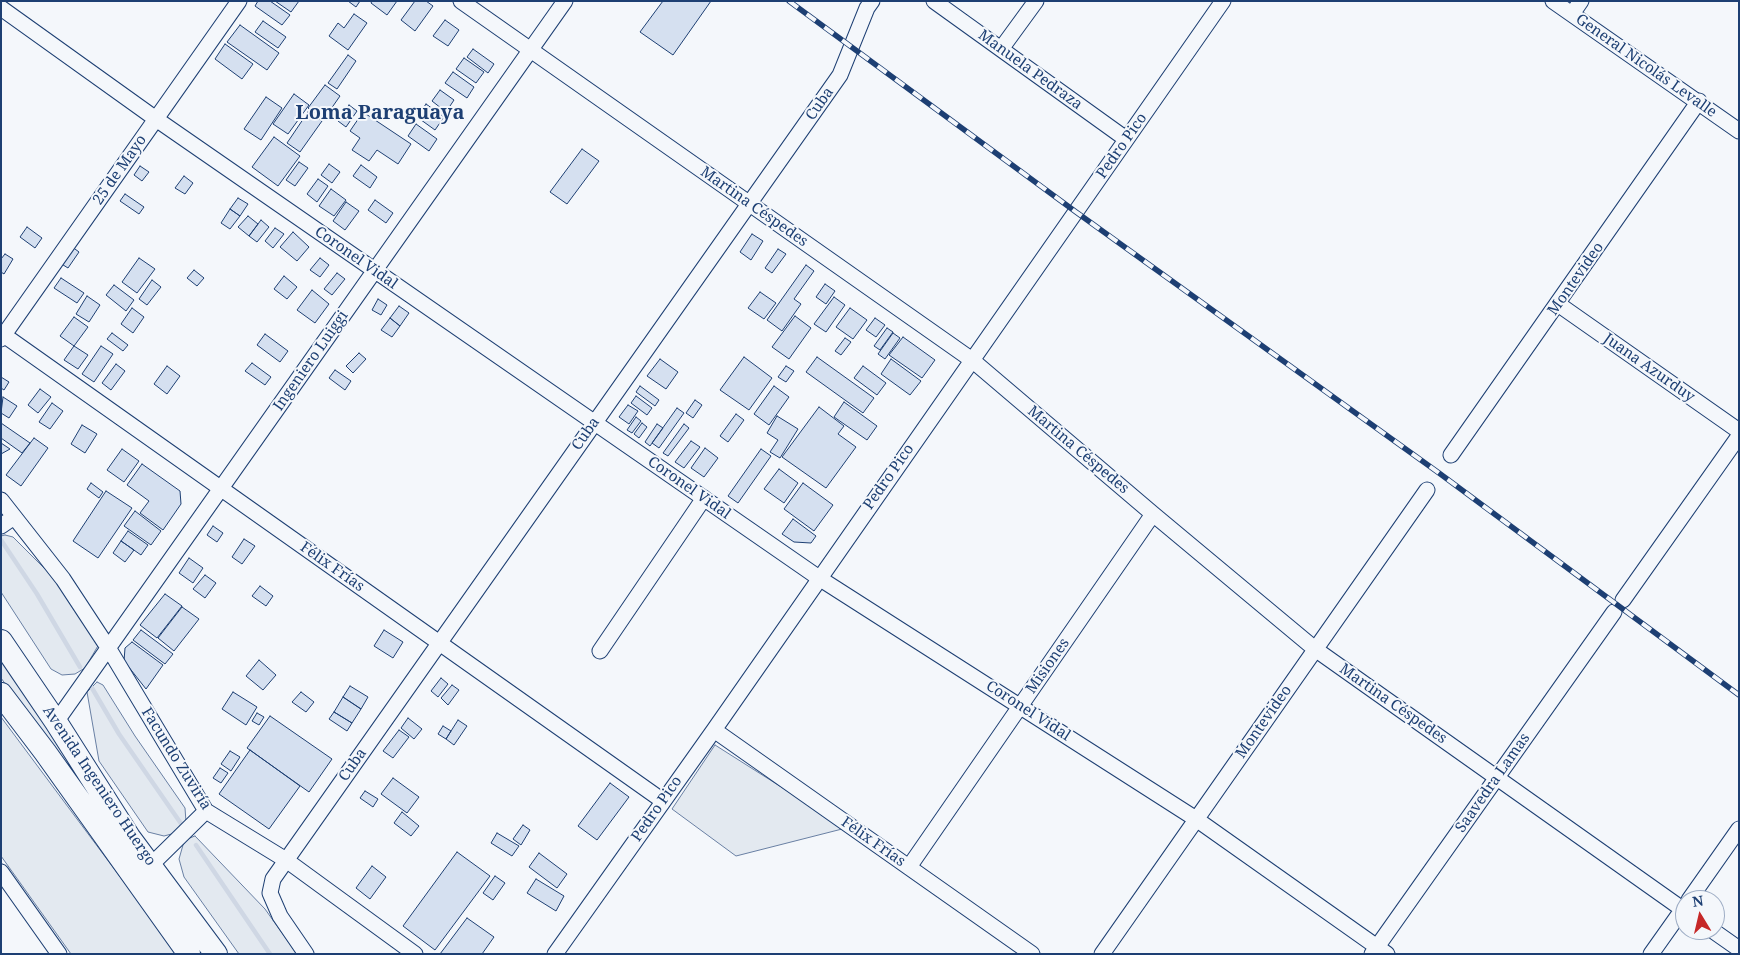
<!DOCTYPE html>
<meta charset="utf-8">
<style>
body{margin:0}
#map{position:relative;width:1740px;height:955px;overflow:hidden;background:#f4f7fb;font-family:"Noto Serif",serif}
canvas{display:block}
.frame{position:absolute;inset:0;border:2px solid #1d3f73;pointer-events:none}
.north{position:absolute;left:1675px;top:890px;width:50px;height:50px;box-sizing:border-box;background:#f4f7fb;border:1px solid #9eadc5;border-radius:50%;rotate:351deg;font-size:14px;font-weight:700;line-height:20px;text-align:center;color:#1d3f73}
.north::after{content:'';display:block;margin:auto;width:18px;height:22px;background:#c62828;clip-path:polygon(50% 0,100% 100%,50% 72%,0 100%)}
</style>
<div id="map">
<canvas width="1740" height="955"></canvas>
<div class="frame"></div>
<div class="north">N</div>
</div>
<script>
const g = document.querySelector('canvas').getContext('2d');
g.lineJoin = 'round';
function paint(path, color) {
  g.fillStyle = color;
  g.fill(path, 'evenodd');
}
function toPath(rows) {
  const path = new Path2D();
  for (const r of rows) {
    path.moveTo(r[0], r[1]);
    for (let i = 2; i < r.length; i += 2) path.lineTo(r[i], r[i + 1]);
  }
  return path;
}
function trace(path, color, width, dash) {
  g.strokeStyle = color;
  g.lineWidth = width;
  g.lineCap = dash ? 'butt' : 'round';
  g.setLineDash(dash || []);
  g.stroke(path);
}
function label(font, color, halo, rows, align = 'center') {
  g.font = font + ' "Noto Serif",serif';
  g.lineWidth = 4;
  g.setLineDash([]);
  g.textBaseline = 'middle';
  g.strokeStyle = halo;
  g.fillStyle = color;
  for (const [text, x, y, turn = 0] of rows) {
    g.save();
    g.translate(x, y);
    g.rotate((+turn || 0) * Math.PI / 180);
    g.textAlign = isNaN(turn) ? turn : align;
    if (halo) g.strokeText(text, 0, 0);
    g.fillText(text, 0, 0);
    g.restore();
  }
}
const green = toPath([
 [5,535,13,537,56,580,99,644,85,668,75,674,62,675,51,669,1,592,1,536,5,535],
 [1,660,207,954,200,954,1,678,1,660],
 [97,682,103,685,135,736,185,808,186,822,179,832,164,836,148,832,99,761,87,692,97,682],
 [1,717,159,929,178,954,71,954,1,856,1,717],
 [715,745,846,828,736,856,672,809,715,745],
 [195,836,265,909,297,954,239,954,184,877,179,859,183,845,187,839,195,836]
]);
paint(green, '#e3e9f0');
trace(green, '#687fa3', 1);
trace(toPath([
 [1,540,37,594,80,667],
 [92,688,119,734,182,825],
 [196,845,270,954]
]), '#cfd7e4', 4.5);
const building = toPath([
 [258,1,270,1,290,15,282,25,255,6,258,1],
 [275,1,299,1,291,12,275,1],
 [348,1,360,1,356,7,348,1],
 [372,1,397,1,387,15,371,3,372,1],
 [415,1,426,1,433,6,415,31,401,20,415,1],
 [663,1,711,1,673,55,640,32,663,1],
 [354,14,367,23,348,50,329,36,338,23,344,28,354,14],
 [445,20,459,30,448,46,433,36,445,20],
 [263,21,286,37,278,48,255,32,263,21],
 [240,25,279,53,267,70,227,42,240,25],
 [225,44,253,64,242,79,215,59,225,44],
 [473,49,494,64,488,73,467,57,473,49],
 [348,55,356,61,337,89,328,83,348,55],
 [464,58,484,72,476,83,456,69,464,58],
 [453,72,474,87,467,98,445,83,453,72],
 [325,85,340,96,324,119,308,108,325,85],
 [440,90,454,100,446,112,432,101,440,90],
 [294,94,309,105,288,134,273,124,294,94],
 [266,97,282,108,261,140,244,129,266,97],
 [426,104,444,117,435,130,417,117,426,104],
 [349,105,357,111,346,127,338,121,349,105],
 [308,112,322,121,300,152,287,143,308,112],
 [363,112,411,144,398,164,377,150,369,161,352,150,360,138,350,131,363,112],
 [416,124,437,139,429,151,408,136,416,124],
 [274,137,300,156,278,186,252,167,274,137],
 [582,149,599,161,567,204,550,192,582,149],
 [299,162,308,168,295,186,286,180,299,162],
 [329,164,340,172,332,183,321,175,329,164],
 [361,165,377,177,370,188,353,176,361,165],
 [140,166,149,172,142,181,134,175,140,166],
 [184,176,193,183,185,194,175,188,184,176],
 [318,179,328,186,317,202,307,194,318,179],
 [331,189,346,200,334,216,319,206,331,189],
 [125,194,144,207,139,214,120,201,125,194],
 [238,198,248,204,240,216,230,209,238,198],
 [375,200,393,213,386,223,368,210,375,200],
 [346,202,359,211,345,230,333,221,346,202],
 [230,209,240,216,230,229,221,223,230,209],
 [248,216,258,224,249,236,238,227,248,216],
 [261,220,269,227,257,242,249,236,261,220],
 [27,227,42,238,35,248,20,237,27,227],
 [275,228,284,234,273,248,265,241,275,228],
 [293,232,309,247,297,261,280,247,293,232],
 [752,234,763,241,751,260,740,252,752,234],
 [71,246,79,252,68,268,60,263,71,246],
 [778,249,786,254,772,273,765,268,778,249],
 [5,254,13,259,4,274,1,272,1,259,5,254],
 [139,258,155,269,137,293,122,282,139,258],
 [320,258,329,265,320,277,310,270,320,258],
 [806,265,814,271,794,299,801,304,782,331,767,320,806,265],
 [194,270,204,278,197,286,187,278,194,270],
 [337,273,345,279,332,295,324,289,337,273],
 [284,276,297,287,287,299,274,289,284,276],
 [61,278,84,293,77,303,54,288,61,278],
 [152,280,161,287,147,305,139,299,152,280],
 [825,284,835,291,826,304,816,297,825,284],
 [114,285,134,300,126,311,106,295,114,285],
 [312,290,329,304,315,323,297,310,312,290],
 [760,292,776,303,764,319,748,308,760,292],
 [87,296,100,305,89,322,76,314,87,296],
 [834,297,845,305,826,332,814,324,834,297],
 [378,299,387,305,381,315,372,310,378,299],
 [399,306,409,313,400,326,390,318,399,306],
 [132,308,144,317,133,333,121,324,132,308],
 [850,308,867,320,853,339,836,327,850,308],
 [795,316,811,328,789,359,772,347,795,316],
 [74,317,88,327,74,346,60,336,74,317],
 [390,318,400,326,392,337,381,330,390,318],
 [875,318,885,325,876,337,866,330,875,318],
 [887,328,893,332,880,350,874,346,887,328],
 [112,333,128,345,123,351,107,339,112,333],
 [893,333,900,338,885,359,878,354,893,333],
 [265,334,288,351,280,362,257,345,265,334],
 [903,337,935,360,922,378,889,355,903,337],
 [845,338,851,342,841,355,835,351,845,338],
 [74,346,88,355,78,369,64,360,74,346],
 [101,346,113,354,94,382,82,374,101,346],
 [359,353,366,359,353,373,346,366,359,353],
 [744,357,772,378,749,410,720,390,744,357],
 [817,357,874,398,863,413,806,372,817,357],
 [660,359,678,372,666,389,647,376,660,359],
 [891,359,921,381,910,395,881,374,891,359],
 [252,363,271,377,265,385,245,371,252,363],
 [116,364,125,371,111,390,102,383,116,364],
 [167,366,180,376,167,394,154,384,167,366],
 [786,366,794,371,786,382,778,377,786,366],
 [863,366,886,383,877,395,854,378,863,366],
 [335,370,351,381,345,390,329,378,335,370],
 [1,377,9,382,4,390,1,388,1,377],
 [640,386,659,400,655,406,636,392,640,386],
 [774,386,789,397,769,425,754,414,774,386],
 [40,389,51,397,38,413,28,405,40,389],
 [636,396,652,408,647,415,631,403,636,396],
 [3,397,17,406,9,418,1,413,3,397],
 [695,400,702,405,693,418,686,413,695,400],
 [844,402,877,426,867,440,834,417,844,402],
 [52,403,63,411,50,429,39,422,52,403],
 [628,405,638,411,629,424,619,417,628,405],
 [819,407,844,426,838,434,856,447,826,488,782,457,819,407],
 [677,408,684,413,659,448,652,443,677,408],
 [736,414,744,420,728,442,720,436,736,414],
 [777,416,798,429,780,458,770,452,778,440,767,433,777,416],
 [636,417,641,421,632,433,627,430,636,417],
 [1,423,30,443,22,453,1,438,1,423],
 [642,423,647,427,639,438,634,434,642,423],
 [657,424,663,428,650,446,645,442,657,424],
 [684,424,689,428,668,456,663,453,684,424],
 [82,425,97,434,85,453,71,444,82,425],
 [34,438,48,448,21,486,6,475,34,438],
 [691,441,700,447,684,468,675,462,691,441],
 [1,443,10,449,1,454,1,443],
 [705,448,718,458,704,477,691,468,705,448],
 [122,449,139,461,124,482,107,470,122,449],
 [761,449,771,456,738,503,728,496,761,449],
 [142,464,180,491,181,504,163,530,140,513,149,501,127,485,142,464],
 [779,469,798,483,784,503,764,489,779,469],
 [91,483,103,492,99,498,87,489,91,483],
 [803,483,833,505,814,531,784,509,803,483],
 [106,491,132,508,98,558,73,541,106,491],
 [135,511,161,531,151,545,124,526,135,511],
 [793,519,816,536,811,543,794,542,782,534,793,519],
 [213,526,223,533,217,542,207,535,213,526],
 [128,531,148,545,141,555,121,541,128,531],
 [244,539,255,546,242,564,232,557,244,539],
 [121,541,134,550,125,562,113,553,121,541],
 [189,558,203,568,193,583,179,573,189,558],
 [205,575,216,583,205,598,193,589,205,575],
 [260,586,273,596,266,606,252,596,260,586],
 [165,594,182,606,157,638,140,625,165,594],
 [182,607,199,619,174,651,158,638,182,607],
 [141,630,173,654,165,664,133,640,141,630],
 [384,630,403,642,393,658,374,646,384,630],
 [132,642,163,665,146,689,124,661,125,648,132,642],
 [259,660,276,675,263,690,246,676,259,660],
 [441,678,448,684,438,697,431,691,441,678],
 [452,685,459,690,448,705,441,698,452,685],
 [350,686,368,697,361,709,343,697,350,686],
 [233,692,257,707,246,725,222,709,233,692],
 [301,692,314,702,306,712,292,702,301,692],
 [343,697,361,709,352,723,334,712,343,697],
 [334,712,352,723,347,731,329,719,334,712],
 [257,713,264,717,259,725,252,721,257,713],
 [270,716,332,759,309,792,247,748,270,716],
 [408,718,422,729,414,739,401,728,408,718],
 [458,720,467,726,454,745,446,739,458,720],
 [443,726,451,731,446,739,438,734,443,726],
 [399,730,409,737,393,758,383,751,399,730],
 [250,750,300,786,269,829,219,794,250,750],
 [230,751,240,757,231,771,221,764,230,751],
 [220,768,228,773,221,783,213,778,220,768],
 [393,778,419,797,407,813,381,794,393,778],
 [610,783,629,797,597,840,578,826,610,783],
 [365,791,378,799,373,807,360,798,365,791],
 [402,812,419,826,411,836,394,823,402,812],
 [523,825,530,830,521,845,513,839,523,825],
 [497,833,519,846,512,856,491,843,497,833],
 [457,852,490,876,435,950,403,926,457,852],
 [539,853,567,874,557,888,529,867,539,853],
 [372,866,386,877,370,899,356,888,372,866],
 [495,876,505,883,493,900,483,893,495,876],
 [536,879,564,896,556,911,527,893,536,879],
 [467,918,494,937,482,954,440,954,467,918]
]);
paint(building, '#d5e0f0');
trace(building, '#1d3f73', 1);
const minor = toPath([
 [461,1,972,360,1153,514,1315,649,1685,911],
 [934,1,1126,139],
 [1553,1,1739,131],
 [1,8,156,119,819,578,1196,819,1387,954],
 [1572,14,1581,1],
 [1001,49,1036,1],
 [1558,304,1739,431],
 [1,333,663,801],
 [1,339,239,1],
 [1451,455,1699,101],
 [1,500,63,579,109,649,206,811,286,860,415,954],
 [1,526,14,517],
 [1623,600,1739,436],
 [600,651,704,498],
 [56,722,565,1],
 [714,730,1032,954],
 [151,865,206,811],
 [909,867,1153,514],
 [1,872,59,954],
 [1689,900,1739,829],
 [1712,930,1739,949],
 [306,954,280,916,270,893,273,879,840,75,867,8,872,1],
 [555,954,714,730,1223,1],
 [1102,954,1427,490],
 [1372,954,1614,612],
 [1651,954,1685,906]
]);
const highway = toPath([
 [1,641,56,722,129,837,216,954],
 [1,694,45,752,189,954]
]);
trace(minor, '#1d3f73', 17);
trace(highway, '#1d3f73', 24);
trace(minor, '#f4f7fb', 15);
trace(highway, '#f4f7fb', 22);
const rail = toPath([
 [789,1,1076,212,1439,473,1739,695]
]);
trace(rail, '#1d3f73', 5.5);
trace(rail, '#f4f7fb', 4, [11]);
label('15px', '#1d3f73', '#f4f7fb', [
 ["General Nicolás Levalle",1646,66,35],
 ["Manuela Pedraza",1030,70,36],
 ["Cuba",820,104,-55],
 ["Pedro Pico",1122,146,-55],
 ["25 de Mayo",120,170,-55],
 ["Martina Céspedes",754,207,35],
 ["Coronel Vidal",356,258,35],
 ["Montevideo",1576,279,-55],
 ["Ingeniero Luiggi",311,361,-55],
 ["Juana Azurduy",1649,368,35],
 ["Cuba",586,434,-55],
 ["Martina Céspedes",1078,450,40],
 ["Pedro Pico",889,477,-55],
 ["Coronel Vidal",689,488,35],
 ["Félix Frías",332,567,35],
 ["Misiones",1048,666,-55],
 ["Martina Céspedes",1393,704,35],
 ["Coronel Vidal",1028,711,33],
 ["Montevideo",1264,722,-55],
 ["Facundo Zuviría",176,759,58],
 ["Cuba",353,765,-55],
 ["Saavedra Lamas",1493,783,-55],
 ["Avenida Ingeniero Huergo",99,786,56],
 ["Pedro Pico",657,809,-55],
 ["Félix Frías",873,842,35]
]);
label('bold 20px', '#1d3f73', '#f4f7fb', [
 ["Loma Paraguaya",380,113]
]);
</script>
